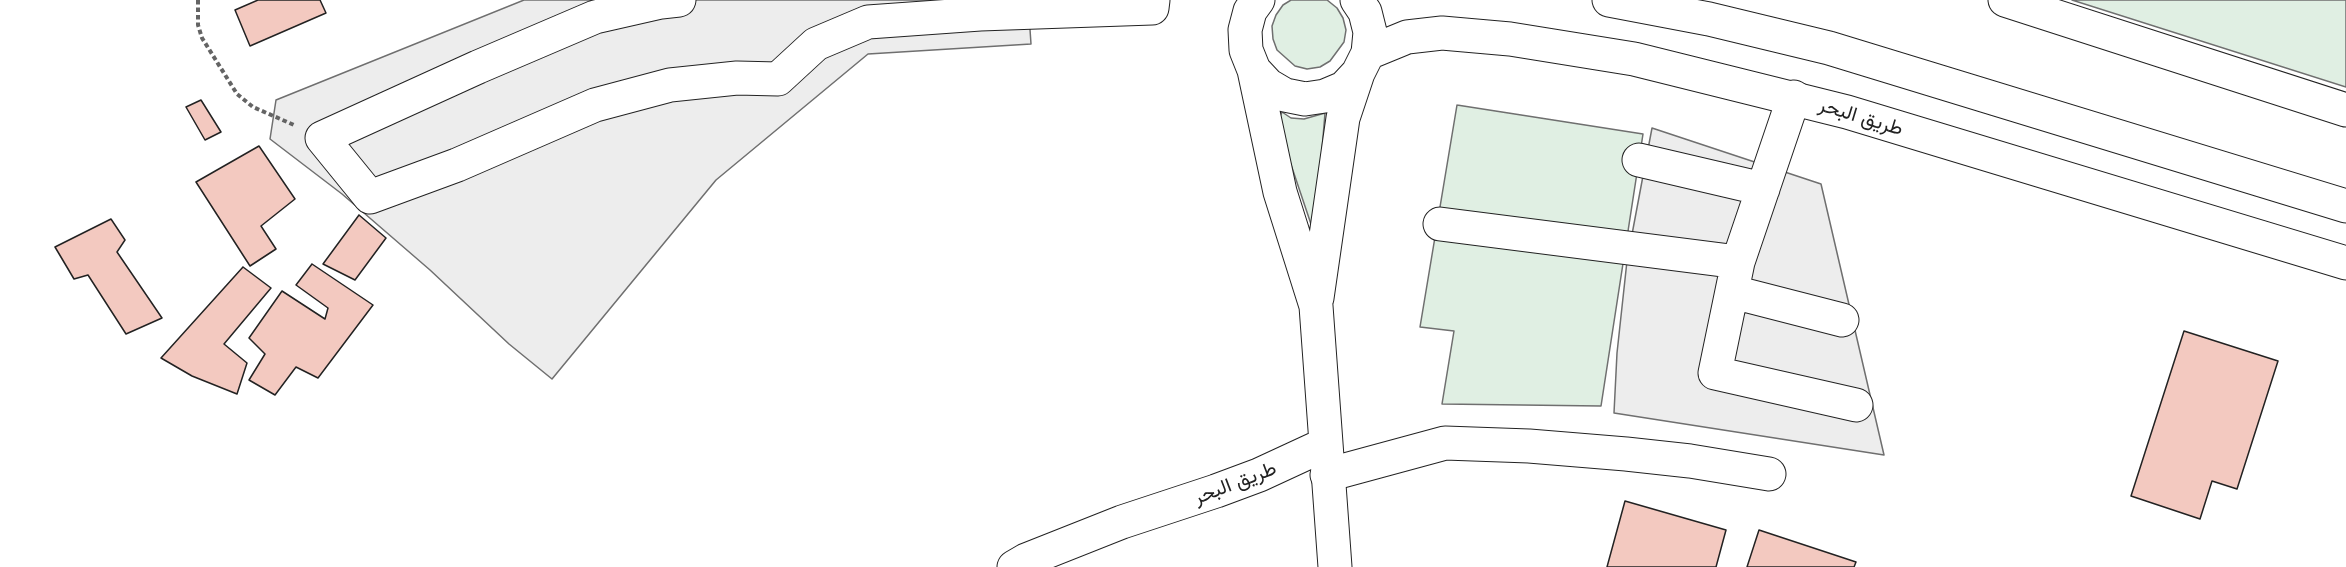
<!DOCTYPE html>
<meta charset="utf-8">
<style>
body{margin:0}
canvas{display:block;background:#fff}
</style>
<canvas width="2346" height="567"></canvas>
<script>
const g = document.querySelector('canvas').getContext('2d');
g.lineJoin = 'round';
function paint(path, color) {
  g.fillStyle = color;
  g.fill(path, 'evenodd');
}
function toPath(rows) {
  const path = new Path2D();
  for (const r of rows) {
    path.moveTo(r[0], r[1]);
    for (let i = 2; i < r.length; i += 2) path.lineTo(r[i], r[i + 1]);
  }
  return path;
}
function trace(path, color, width, dash) {
  g.strokeStyle = color;
  g.lineWidth = width;
  g.lineCap = dash ? 'butt' : 'round';
  g.setLineDash(dash || []);
  g.stroke(path);
}
function label(font, color, halo, rows, align = 'center') {
  g.font = font + ' Inter,Vazirmatn,sans-serif';
  g.lineWidth = 4.5;
  g.setLineDash([]);
  g.textBaseline = 'middle';
  g.strokeStyle = halo;
  g.fillStyle = color;
  for (const [text, x, y, turn = 0] of rows) {
    g.save();
    g.translate(x, y);
    g.rotate((+turn || 0) * Math.PI / 180);
    g.textAlign = isNaN(turn) ? turn : align;
    if (halo) g.strokeText(text, 0, 0);
    g.fillText(text, 0, 0);
    g.restore();
  }
}
const green = toPath([
 [1291,0,1327,0,1337,8,1343,18,1346,30,1344,42,1330,61,1320,67,1307,69,1295,66,1277,50,1273,39,1272,26,1276,15,1283,5,1291,0],
 [2072,0,2346,0,2346,87,2072,0],
 [1457,105,1643,134,1601,406,1442,404,1454,331,1420,327,1457,105],
 [1282,112,1291,118,1304,119,1325,113,1315,236,1277,123,1282,112]
]);
paint(green, '#e0efe3');
trace(green, '#6f6f6f', 1.5);
const parking = toPath([
 [524,0,1028,0,1031,44,868,54,716,180,552,379,509,344,430,270,342,194,270,139,276,100,524,0],
 [1652,128,1821,184,1884,455,1614,413,1617,353,1627,261,1652,128]
]);
paint(parking, '#ededed');
trace(parking, '#6f6f6f', 1.5);
const building = toPath([
 [258,0,320,0,326,13,250,46,235,10,258,0],
 [201,100,221,132,205,140,186,107,201,100],
 [259,146,295,199,261,226,276,249,250,266,196,182,259,146],
 [359,215,386,238,355,280,323,264,359,215],
 [111,219,125,240,117,252,162,318,126,334,88,275,74,279,55,247,111,219],
 [312,264,373,305,318,378,296,367,275,395,249,380,265,354,249,338,282,291,325,319,328,308,296,285,312,264],
 [243,267,271,288,224,344,247,363,237,394,192,376,161,358,243,267],
 [2184,331,2278,361,2237,489,2212,481,2200,519,2131,496,2184,331],
 [1625,501,1726,530,1716,567,1607,567,1625,501],
 [1759,530,1856,562,1854,567,1747,567,1759,530]
]);
paint(building, '#f3c9c0');
trace(building, '#222', 1.5);
const minor = toPath([
 [679,0,661,2,595,17,478,67,322,138,370,197,457,165,595,105,670,85,737,78,778,79,816,44,868,22,980,14,1152,8,1153,0],
 [2005,0,2346,110],
 [1794,97,1738,262,1715,373,1856,405],
 [1639,160,1763,189],
 [1440,224,1738,262],
 [1733,292,1842,320],
 [1327,475,1445,443,1529,446,1626,454,1690,461,1769,474]
]);
const major = toPath([
 [1258,0,1250,11,1245,30,1246,50,1254,70,1268,85,1285,95,1305,99,1325,96,1344,88,1358,73,1368,53,1370,32,1365,12,1357,0],
 [1609,0,1709,19,1829,48,2346,206],
 [1368,53,1407,37,1442,33,1510,39,1634,59,1847,112,2346,263],
 [1254,70,1280,192,1316,306,1335,567],
 [1317,298,1343,118,1358,73],
 [1014,567,1026,560,1122,522,1216,491,1259,475,1326,444]
]);
trace(minor, '#222', 35);
trace(major, '#222', 35);
trace(toPath([
 [198,0,198,25,202,38,237,94,253,107,294,125]
]), '#646464', 4, [4.5, 3]);
trace(minor, '#fff', 33);
trace(major, '#fff', 33);
label('20px', '#222', '#fff', [
 ["طريق البحر",1861,117,17],
 ["طريق البحر",1235,483,-21]
]);
</script>
